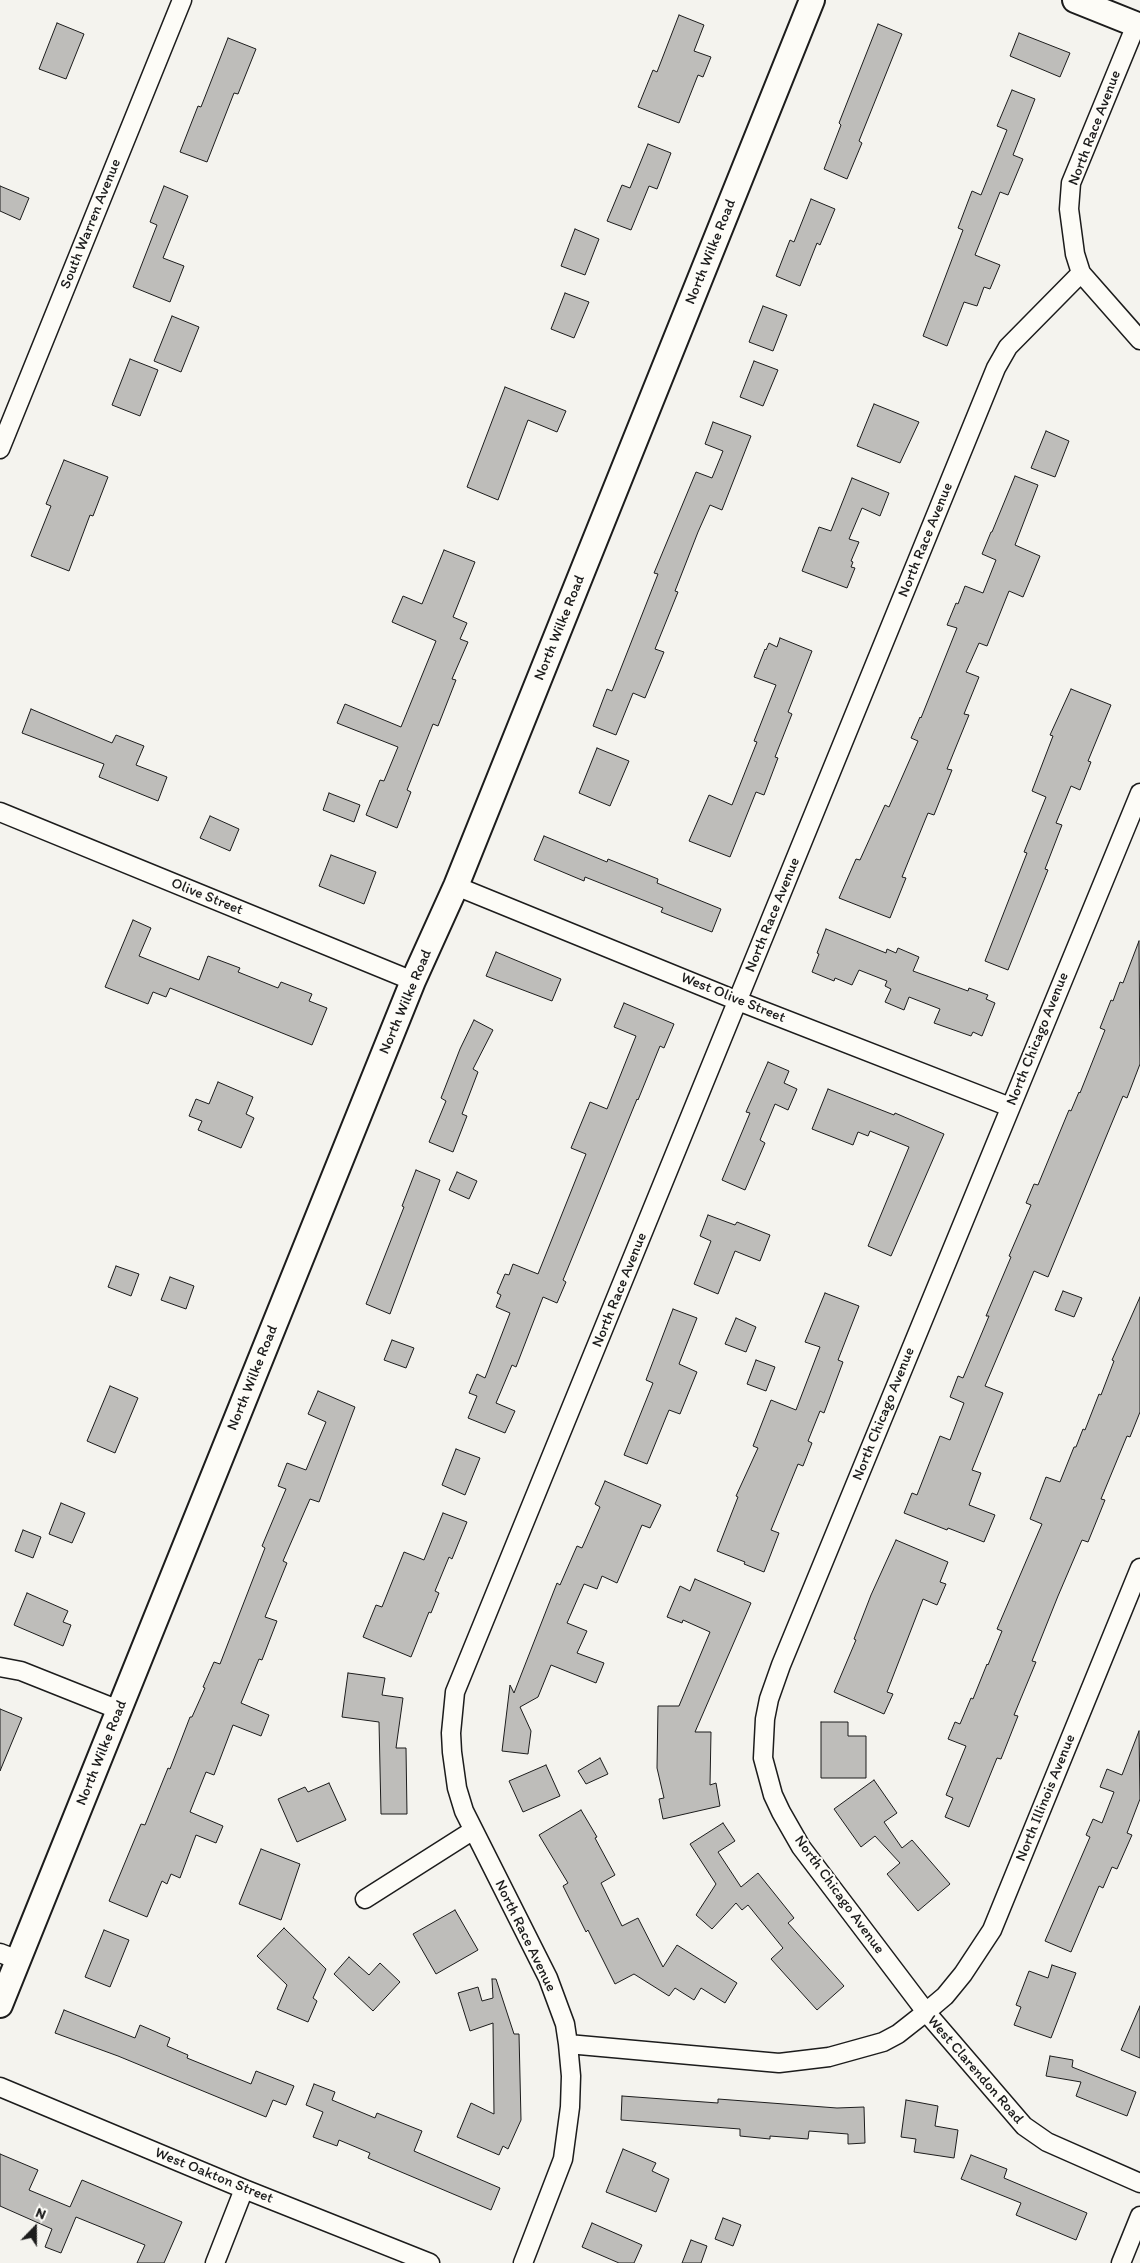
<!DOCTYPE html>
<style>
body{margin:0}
#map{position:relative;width:1140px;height:2263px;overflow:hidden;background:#f4f3ee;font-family:Itim,sans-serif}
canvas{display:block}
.north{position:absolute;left:10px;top:2203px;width:50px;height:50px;-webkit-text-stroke:4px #fdfcf7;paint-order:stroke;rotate:22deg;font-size:14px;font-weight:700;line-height:20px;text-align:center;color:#1c1c1c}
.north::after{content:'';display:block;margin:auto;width:18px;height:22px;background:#1c1c1c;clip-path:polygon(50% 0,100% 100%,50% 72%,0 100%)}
</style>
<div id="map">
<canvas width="1140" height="2263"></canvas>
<div class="north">N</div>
</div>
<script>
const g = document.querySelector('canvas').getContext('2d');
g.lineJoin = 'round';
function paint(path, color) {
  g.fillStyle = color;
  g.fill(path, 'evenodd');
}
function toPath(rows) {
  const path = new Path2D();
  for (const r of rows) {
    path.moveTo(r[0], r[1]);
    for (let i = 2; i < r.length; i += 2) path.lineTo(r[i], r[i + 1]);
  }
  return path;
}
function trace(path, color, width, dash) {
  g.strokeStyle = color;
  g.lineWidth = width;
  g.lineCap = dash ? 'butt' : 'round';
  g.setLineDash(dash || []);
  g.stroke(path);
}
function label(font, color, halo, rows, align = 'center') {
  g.font = font + ' Itim,sans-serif';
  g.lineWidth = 4;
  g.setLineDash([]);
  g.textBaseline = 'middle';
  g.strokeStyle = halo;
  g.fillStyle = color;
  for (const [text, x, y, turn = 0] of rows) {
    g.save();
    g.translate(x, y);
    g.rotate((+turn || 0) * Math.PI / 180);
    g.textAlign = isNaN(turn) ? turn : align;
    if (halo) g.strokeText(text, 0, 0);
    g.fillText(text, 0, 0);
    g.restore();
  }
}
const building = toPath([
 [679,15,704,25,694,51,711,57,703,77,698,75,679,123,638,107,653,70,657,72,679,15],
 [57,23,84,34,66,79,39,69,57,23],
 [878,24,902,34,859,141,862,143,847,179,824,169,841,125,839,123,878,24],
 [1019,33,1070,53,1060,77,1010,56,1019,33],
 [228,38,256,49,238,94,234,93,207,162,180,152,198,106,201,107,228,38],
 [1012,90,1035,99,1013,155,1023,159,1008,195,1000,192,975,255,1000,265,990,289,984,287,977,306,964,302,947,346,923,336,963,230,958,228,972,191,981,195,1007,130,997,126,1012,90],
 [648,144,671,153,657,189,649,186,631,230,607,221,622,185,630,188,648,144],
 [0,186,29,198,20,220,0,211,0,186],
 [164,186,188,196,163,258,184,266,170,302,133,287,157,225,150,222,164,186],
 [811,199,835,209,820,245,817,243,800,286,776,276,790,240,794,242,811,199],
 [575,229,599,239,585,275,561,266,575,229],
 [565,293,589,302,574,338,551,329,565,293],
 [763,306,787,315,773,351,749,342,763,306],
 [172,316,199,327,181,372,154,361,172,316],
 [130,359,158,370,140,416,112,405,130,359],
 [754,361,778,370,763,406,740,397,754,361],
 [505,387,566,411,557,432,528,420,498,500,467,487,505,387],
 [874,404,919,422,900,463,857,446,874,404],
 [713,422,751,436,722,510,710,505,698,532,675,591,678,592,655,649,664,652,645,698,633,693,616,735,593,726,607,689,612,691,658,574,654,573,696,472,712,478,723,451,705,444,713,422],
 [1046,431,1069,441,1055,477,1031,468,1046,431],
 [64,460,108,477,93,516,90,515,69,571,31,556,51,506,46,504,64,460],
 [1015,476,1038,485,1015,545,1040,556,1023,597,1009,591,987,646,979,643,966,672,979,677,964,714,969,715,947,769,952,770,934,815,928,813,902,877,906,878,890,918,839,898,856,859,860,860,885,805,889,807,918,741,911,738,920,717,921,718,957,628,947,625,956,603,958,604,965,586,983,593,996,560,982,554,991,532,992,532,1015,476],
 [852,478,889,493,880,516,862,508,849,539,859,542,851,561,853,562,851,567,855,568,847,588,802,571,819,527,831,531,852,478],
 [444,550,475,562,453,617,467,623,460,639,468,642,452,679,456,680,438,726,433,724,407,790,411,792,397,828,366,815,380,780,384,781,398,747,337,723,345,704,401,727,436,641,392,622,403,596,422,604,444,550],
 [780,638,812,651,788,712,792,714,775,757,778,758,764,795,756,792,730,857,689,841,709,795,732,805,757,742,754,741,776,685,754,677,765,649,766,650,769,643,777,647,780,638],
 [1071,689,1111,705,1088,761,1091,762,1080,790,1071,786,1056,823,1062,825,1045,869,1048,870,1008,970,985,961,1027,853,1024,852,1046,797,1032,791,1053,736,1050,735,1071,689],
 [31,709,112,743,116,735,144,746,136,765,167,777,158,801,99,777,104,764,22,733,31,709],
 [597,748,629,761,610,806,579,793,597,748],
 [329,793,360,805,354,822,323,810,329,793],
 [210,816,239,829,230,851,200,838,210,816],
 [544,836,607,862,608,859,658,879,657,883,721,909,712,932,661,912,663,908,585,877,584,881,534,860,544,836],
 [331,855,376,872,364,904,319,886,331,855],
 [133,920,151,928,139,956,199,980,208,956,240,968,238,972,278,988,281,982,312,994,309,1001,327,1008,312,1045,170,988,166,997,153,992,148,1004,105,987,133,920],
 [826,929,886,953,887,949,896,953,898,948,919,957,913,971,968,991,969,988,988,995,986,999,995,1003,982,1036,973,1032,971,1036,934,1023,940,1009,909,997,904,1010,885,1002,891,989,885,986,887,981,859,970,852,985,835,978,834,981,812,972,819,954,817,953,826,929],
 [1139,941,1140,1064,1127,1098,1123,1096,1048,1277,1034,1271,985,1386,1003,1393,972,1470,981,1473,969,1505,995,1515,984,1542,948,1528,947,1530,904,1513,912,1493,917,1495,940,1436,950,1440,964,1403,950,1397,958,1376,963,1378,989,1316,986,1316,1011,1257,1009,1256,1031,1205,1026,1203,1034,1184,1038,1185,1069,1110,1071,1111,1079,1092,1080,1093,1105,1030,1100,1028,1111,1000,1113,1001,1120,982,1123,983,1139,941],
 [496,952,561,979,552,1001,486,976,496,952],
 [624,1003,674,1024,664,1048,660,1046,638,1100,637,1099,563,1280,566,1282,557,1303,543,1297,516,1367,512,1365,496,1403,515,1411,505,1433,468,1418,477,1396,469,1393,477,1374,485,1378,510,1313,496,1307,501,1295,497,1293,505,1274,509,1275,513,1264,538,1274,586,1154,571,1148,590,1102,607,1109,636,1036,614,1027,624,1003],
 [474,1020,493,1030,473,1069,478,1072,462,1114,467,1116,453,1152,429,1142,446,1101,441,1098,460,1049,474,1020],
 [768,1062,789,1071,784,1083,797,1089,788,1110,775,1104,760,1140,765,1143,745,1190,722,1180,750,1113,746,1112,768,1062],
 [218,1082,253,1097,246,1114,254,1118,241,1148,198,1130,202,1121,189,1116,196,1099,209,1104,218,1082],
 [828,1089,894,1115,895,1113,944,1134,891,1256,868,1246,909,1147,870,1131,868,1136,858,1132,853,1145,812,1129,828,1089],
 [416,1170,440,1180,390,1314,366,1304,404,1207,402,1206,416,1170],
 [457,1172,477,1181,469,1199,449,1190,457,1172],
 [708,1215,735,1225,737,1222,770,1235,760,1261,735,1251,718,1294,694,1284,711,1241,700,1236,708,1215],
 [116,1266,139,1274,131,1296,108,1287,116,1266],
 [170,1277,194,1286,186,1309,161,1300,170,1277],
 [1063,1291,1082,1298,1074,1317,1055,1310,1063,1291],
 [825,1293,859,1306,838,1360,843,1362,824,1413,820,1411,808,1441,812,1443,803,1466,798,1464,771,1530,779,1533,764,1572,744,1564,745,1562,717,1551,738,1497,736,1496,758,1448,753,1446,771,1400,796,1410,820,1347,805,1342,825,1293],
 [1140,1297,1140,1412,1130,1437,1127,1436,1101,1499,1105,1500,1088,1542,1082,1540,1058,1596,1032,1661,1036,1662,1014,1715,1018,1716,1001,1759,997,1758,969,1827,945,1817,953,1798,946,1795,966,1746,948,1739,955,1722,960,1724,971,1698,973,1699,987,1664,988,1665,1002,1631,997,1629,1042,1524,1030,1519,1046,1477,1060,1482,1074,1447,1076,1447,1083,1429,1085,1430,1099,1394,1101,1395,1114,1361,1112,1360,1140,1297],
 [673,1309,697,1318,679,1364,697,1372,680,1414,669,1410,647,1464,624,1455,653,1383,646,1380,673,1309],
 [736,1318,756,1327,746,1352,725,1344,736,1318],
 [392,1340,414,1348,406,1368,384,1360,392,1340],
 [756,1360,775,1367,766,1391,747,1384,756,1360],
 [110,1386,138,1398,115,1453,87,1441,110,1386],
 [318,1391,355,1407,319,1502,310,1499,283,1561,287,1563,265,1617,277,1621,262,1660,259,1659,241,1703,269,1715,261,1736,233,1725,214,1775,206,1772,190,1812,223,1826,216,1843,196,1835,180,1878,171,1874,167,1884,162,1881,147,1917,109,1901,141,1824,145,1825,168,1768,170,1769,190,1717,192,1717,205,1688,203,1687,214,1662,220,1664,265,1548,262,1546,286,1489,278,1486,287,1463,306,1470,326,1422,308,1414,318,1391],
 [456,1449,480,1458,465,1495,442,1485,456,1449],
 [605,1481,661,1505,650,1528,642,1525,617,1583,602,1576,597,1589,584,1584,567,1623,587,1631,577,1653,604,1663,596,1683,551,1665,538,1697,520,1707,531,1731,528,1754,502,1751,510,1685,514,1693,557,1583,560,1585,577,1546,582,1548,600,1507,595,1504,605,1481],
 [61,1503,85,1513,72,1543,49,1534,61,1503],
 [443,1513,467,1522,452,1559,449,1557,435,1591,439,1593,431,1613,429,1612,411,1657,363,1637,376,1605,382,1607,404,1552,424,1560,443,1513],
 [23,1530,41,1537,33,1558,15,1551,23,1530],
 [896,1540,948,1562,940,1582,946,1584,937,1605,923,1599,887,1692,893,1694,884,1714,834,1692,856,1640,854,1639,871,1595,896,1540],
 [695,1579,751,1603,695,1732,711,1732,710,1785,716,1783,720,1806,663,1819,659,1799,664,1798,657,1768,658,1706,679,1706,710,1632,683,1620,682,1623,667,1617,680,1586,690,1591,695,1579],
 [27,1593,68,1611,63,1622,71,1625,63,1646,14,1625,27,1593],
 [348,1673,385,1678,382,1695,403,1698,396,1748,406,1748,407,1814,381,1814,379,1722,342,1717,348,1673],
 [0,1709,22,1718,0,1771,0,1709],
 [821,1722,848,1722,848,1736,866,1736,866,1778,821,1778,821,1722],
 [1139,1731,1140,1799,1127,1833,1132,1835,1117,1869,1112,1867,1103,1888,1099,1886,1071,1952,1045,1941,1090,1837,1086,1835,1093,1819,1102,1823,1114,1792,1100,1787,1107,1769,1122,1775,1139,1731],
 [600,1758,608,1774,586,1784,578,1771,600,1758],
 [546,1765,560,1796,523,1812,509,1781,546,1765],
 [874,1780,897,1813,884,1822,902,1848,912,1840,950,1884,918,1911,887,1874,900,1863,875,1836,861,1847,834,1809,874,1780],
 [329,1783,346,1820,297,1842,278,1799,305,1787,308,1792,329,1783],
 [581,1810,597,1837,595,1838,615,1875,601,1883,622,1926,638,1918,663,1967,677,1945,737,1983,725,2003,701,1988,694,2000,675,1988,669,1996,634,1974,615,1984,588,1930,586,1932,563,1886,568,1883,539,1835,581,1810],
 [723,1823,735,1841,718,1852,741,1887,758,1873,794,1918,788,1923,844,1986,817,2010,771,1959,783,1948,748,1905,742,1910,736,1903,712,1929,696,1915,716,1884,690,1844,723,1823],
 [261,1849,300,1864,281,1920,239,1904,261,1849],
 [455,1910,478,1950,436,1974,413,1934,455,1910],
 [284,1928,326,1969,313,1998,317,2001,308,2022,277,2009,287,1985,257,1956,284,1928],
 [104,1930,129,1940,110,1987,85,1977,104,1930],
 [349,1957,369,1975,380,1963,400,1982,373,2011,334,1974,349,1957],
 [1052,1965,1076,1973,1051,2038,1014,2025,1021,2007,1016,2005,1029,1971,1048,1978,1052,1965],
 [492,1979,496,1979,514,2034,519,2034,521,2120,508,2149,503,2146,499,2155,457,2137,471,2103,494,2114,493,2023,470,2031,458,1993,478,1987,482,2001,493,1998,492,1979],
 [1140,2006,1140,2058,1121,2050,1140,2006],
 [64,2010,135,2038,140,2025,170,2038,167,2046,188,2055,187,2058,251,2084,256,2071,294,2086,286,2105,273,2100,266,2117,118,2056,55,2033,64,2010],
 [1050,2056,1073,2060,1072,2067,1136,2092,1127,2116,1076,2096,1081,2082,1046,2076,1050,2056],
 [314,2084,335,2092,332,2100,375,2118,377,2113,422,2131,414,2151,500,2188,491,2210,368,2158,370,2153,339,2140,337,2146,313,2137,323,2112,306,2105,314,2084],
 [622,2096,718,2103,718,2099,837,2108,864,2107,865,2143,848,2144,848,2134,809,2131,808,2139,770,2136,770,2139,740,2136,740,2129,621,2120,622,2096],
 [906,2100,938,2106,935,2126,958,2130,954,2158,914,2152,916,2139,901,2137,906,2100],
 [623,2149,656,2163,652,2171,669,2179,656,2212,606,2192,623,2149],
 [0,2154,38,2170,29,2190,70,2207,82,2180,182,2222,164,2263,137,2263,145,2245,76,2217,61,2253,45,2247,52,2229,0,2206,0,2154],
 [971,2155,1007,2169,1004,2178,1087,2213,1076,2240,1016,2215,1021,2203,961,2179,971,2155],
 [723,2218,741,2225,733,2246,715,2239,723,2218],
 [592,2223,642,2245,634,2263,619,2263,582,2247,592,2223],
 [691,2240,707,2246,701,2263,682,2263,691,2240]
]);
paint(building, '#bebdba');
trace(building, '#1c1c1c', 1);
const street = toPath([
 [1136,25,1071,183,1069,209,1075,254,1081,273,1140,340],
 [0,449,182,0],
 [1140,793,781,1665,769,1699,765,1719,763,1758,773,1795,781,1812,801,1847,926,2012,945,1996,963,1974,992,1930,1140,1568],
 [0,812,413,981],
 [456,886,738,1001,1010,1107],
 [0,1667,21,1671,119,1710],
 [365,1899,472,1831],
 [0,1953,18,1960],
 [568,2044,779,2063,829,2057,883,2042,898,2034,926,2012,1024,2126,1047,2142,1140,2183],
 [0,2087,244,2189,430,2263],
 [215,2263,244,2189],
 [523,2263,563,2159,570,2107,571,2076,568,2044,565,2024,548,1978,464,1811,457,1788,452,1752,451,1733,455,1692,996,368,1008,347,1081,273],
 [1121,2263,1140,2216]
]);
const secondary = toPath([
 [1075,0,1140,26],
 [0,2005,413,981,456,886,812,0]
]);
trace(street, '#1c1c1c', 21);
trace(secondary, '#1c1c1c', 28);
trace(street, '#fdfcf7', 18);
trace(secondary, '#fdfcf7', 24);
label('15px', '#1c1c1c', '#fdfcf7', [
 ["North Race Avenue",1095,128,-69],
 ["South Warren Avenue",91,224,-68],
 ["North Wilke Road",711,252,-68],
 ["North Race Avenue",926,540,-68],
 ["North Wilke Road",560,628,-68],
 ["Olive Street",207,897,22],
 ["North Race Avenue",773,915,-68],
 ["West Olive Street",733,998,22],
 ["North Wilke Road",406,1002,-67],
 ["North Chicago Avenue",1038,1039,-68],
 ["North Race Avenue",620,1290,-68],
 ["North Wilke Road",253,1378,-68],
 ["North Chicago Avenue",884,1414,-68],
 ["North Wilke Road",102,1753,-68],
 ["North Illinois Avenue",1046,1798,-68],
 ["North Chicago Avenue",839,1895,54],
 ["North Race Avenue",525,1936,64],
 ["West Clarendon Road",975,2070,49],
 ["West Oakton Street",214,2176,22]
]);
</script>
